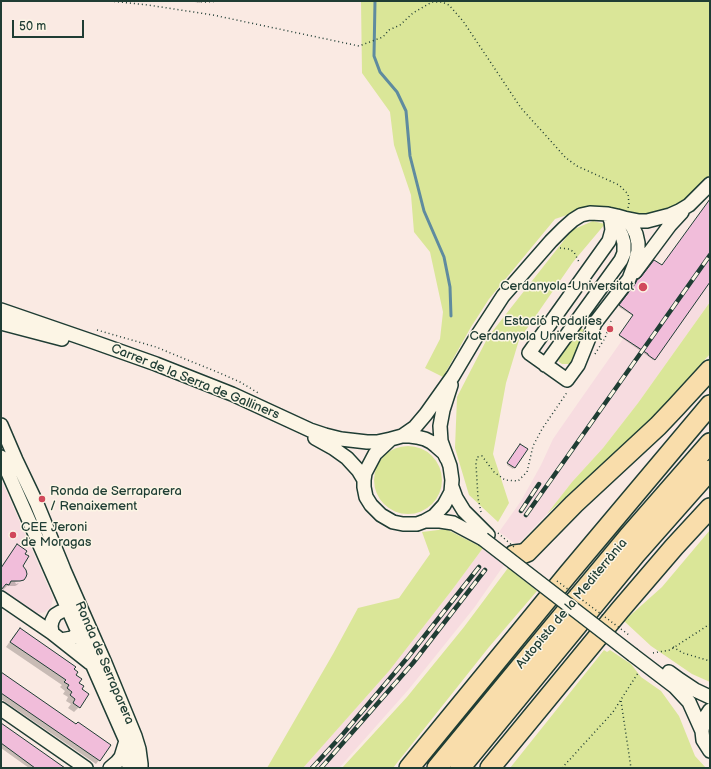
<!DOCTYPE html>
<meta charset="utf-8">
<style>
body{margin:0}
#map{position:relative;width:711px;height:769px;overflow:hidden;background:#faeae3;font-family:"Balsamiq Sans",sans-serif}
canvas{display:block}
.frame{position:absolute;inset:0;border:2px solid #1f3d34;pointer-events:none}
.scale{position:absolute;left:12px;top:20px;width:72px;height:18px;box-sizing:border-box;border:2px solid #1f3d34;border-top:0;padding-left:5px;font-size:12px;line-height:14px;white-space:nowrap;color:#1f3d34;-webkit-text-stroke:3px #fcf5e5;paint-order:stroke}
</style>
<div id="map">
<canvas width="711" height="769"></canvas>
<div class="frame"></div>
<div class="scale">50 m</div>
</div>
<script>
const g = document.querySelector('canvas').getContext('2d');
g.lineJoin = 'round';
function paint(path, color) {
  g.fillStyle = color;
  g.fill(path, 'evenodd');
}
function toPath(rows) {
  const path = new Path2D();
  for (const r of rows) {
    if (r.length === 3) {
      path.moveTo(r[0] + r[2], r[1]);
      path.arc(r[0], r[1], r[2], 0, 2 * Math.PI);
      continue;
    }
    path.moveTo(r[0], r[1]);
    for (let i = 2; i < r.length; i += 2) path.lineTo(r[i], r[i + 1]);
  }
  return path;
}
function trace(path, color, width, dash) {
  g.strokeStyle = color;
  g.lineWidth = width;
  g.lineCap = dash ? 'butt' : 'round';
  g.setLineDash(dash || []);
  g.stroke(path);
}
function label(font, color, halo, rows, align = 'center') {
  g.font = font + ' "Balsamiq Sans",sans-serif';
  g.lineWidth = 3;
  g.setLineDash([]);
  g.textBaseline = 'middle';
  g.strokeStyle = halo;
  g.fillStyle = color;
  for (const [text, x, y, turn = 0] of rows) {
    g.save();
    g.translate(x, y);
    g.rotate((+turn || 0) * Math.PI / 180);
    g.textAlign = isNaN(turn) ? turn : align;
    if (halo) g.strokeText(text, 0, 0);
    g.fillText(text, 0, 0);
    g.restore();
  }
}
paint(toPath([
 [710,215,710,302,638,403,603,448,572,482,547,514,517,545,499,532,521,501,541,465,553,439,578,403],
 [1,479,53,598,51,607,45,612,37,614,30,612,1,592],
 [483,548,504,565,474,608,409,689,339,768,303,768,389,671,452,590]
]), '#f7dce0');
paint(toPath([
 [361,1,710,1,710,150,709,151,710,152,710,175,697,193,681,205,640,217,573,213,555,219,489,299,471,327,443,377,425,368,440,339,443,312,430,252,414,232,411,195,394,145,390,112,362,73],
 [593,221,605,224,573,262,519,340,506,383,493,454,509,503,498,522,469,495,455,448,457,397,488,337,572,230],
 [710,302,710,354,648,423,547,514,572,482,603,448,638,403],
 [579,327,587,332,573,361,570,364,562,364,559,362,558,357],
 [408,480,34],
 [446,529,483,548,452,590,389,671,303,768,267,768,333,654,358,608,399,598,430,554,422,532],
 [710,530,710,682,692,674,651,646,624,621,662,587],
 [508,568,537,591,489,647,393,768,342,768,407,697,464,627],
 [604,650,607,652,610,650,631,664,641,677,661,691,679,716,695,756,706,768,510,768]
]), '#dae698');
paint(toPath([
 [189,1,202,1,200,3],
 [710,200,710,280,653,360,648,356,619,336,633,316,619,307,634,286,662,266],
 [519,446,526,449,513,469,507,465],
 [18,545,24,554,22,566,22,580,15,582,16,584,19,583,17,585,15,586,7,586,3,590,1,588,1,567,13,550],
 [20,629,72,670,81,690,79,707,74,712,68,708,71,704,66,701,68,697,63,694,65,691,60,687,62,685,6,647,15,634],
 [1,674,99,760,96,764,1,699],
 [1,724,64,768,29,768,1,748]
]), '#0003');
trace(toPath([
 [375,1,374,56,380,72,397,92,406,111,410,156,424,211,444,257,450,287,451,316]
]), '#5f8b9f', 3);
const building = toPath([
 [710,199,710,282,655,360,648,355,648,354,619,335,633,315,619,305,635,284,637,280,641,277,654,260,662,265,710,199],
 [520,444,528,449,515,468,507,463,520,444],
 [17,544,27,551,25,554,29,556,23,566,26,570,27,574,26,577,24,580,20,581,11,581,9,585,6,584,1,590,1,568,17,544],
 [20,628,76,667,74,669,78,672,76,675,82,679,79,683,84,686,82,689,89,694,80,708,73,703,75,699,70,695,72,692,67,688,69,685,64,682,66,680,10,642,20,628],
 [1,672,76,724,78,722,111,745,100,761,1,693,1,672],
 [1,723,38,749,65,768,35,768,1,743,1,723]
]);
paint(building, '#f1bdda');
trace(building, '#1f3d34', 1);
const minor = toPath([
 [624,218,639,221,647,221,670,215,679,211,689,205,710,184],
 [635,272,670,225,682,212],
 [1,310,94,342,156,364,232,394,310,430,325,435,341,439,367,442,377,442,391,439],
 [1,323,62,339],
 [545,365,621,260,624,253,624,243,622,236,619,230,611,221],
 [1,425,16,460,37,504,60,560,64,570,105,663,135,736,139,749,141,764,141,768],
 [402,436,415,427,426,414,453,376,475,339,503,296,551,241,564,228,573,220,581,215,590,213,608,214,617,216,624,218,629,222,633,228,636,234,638,243,638,251,635,263,629,279,595,323,578,365,567,380,529,353,609,241,612,230,611,221,608,214],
 [315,438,333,448,347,458,358,470,364,480],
 [1,457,126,741,129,768],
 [447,459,444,453,436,446,431,442,425,439,417,437,410,436,402,436,391,439,375,454,365,473,364,480,364,487,366,497,371,505,381,515,393,522,403,524,417,524,425,521,434,516,444,505,451,492,452,480,450,466,441,441,440,426,443,410,451,385],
 [452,487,456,498,464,511,488,535],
 [425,521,440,521,453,523,483,539],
 [1,598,52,633],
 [74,607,60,612,55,615,52,621,51,626,52,633,90,663],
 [61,640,72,638,84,629],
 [633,655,675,687,689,702,702,731],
 [669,672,680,680,695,690,710,697],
 [1,709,86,768],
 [710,710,704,719,702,731,703,740,710,751],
 [110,768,117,762,121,757,125,744]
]);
const highway = toPath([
 [514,555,522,554,527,552,574,504,658,426,676,407,710,370],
 [409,768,568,574,710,405],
 [437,768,550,631,628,537,710,443],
 [460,768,635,555,710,470],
 [490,768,620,610,674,547,710,508]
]);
trace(minor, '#1f3d34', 16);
trace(highway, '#1f3d34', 22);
trace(toPath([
 [110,1,148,5,213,15,359,46,383,37,389,30,400,25,413,13,432,2,442,2,449,5,463,21,521,108,566,158,577,166,619,185,628,194,629,204,628,208],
 [193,1,205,2,220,1],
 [560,248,569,249,574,252,579,262],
 [97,330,156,347,185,359,215,371,240,382,260,394],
 [595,354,605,338,611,321],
 [481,512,478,498,476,464,477,457,482,456,494,472,505,480,518,481,527,472,533,446,542,429,568,391],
 [673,647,683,653,710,661],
 [653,653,670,650,710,624],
 [621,701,631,768],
 [562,768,613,712,638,673]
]), '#1f3d34', 1.5, [1, 3]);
trace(minor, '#fcf5e5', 13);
trace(highway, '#f9ddab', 19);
const rail = toPath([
 [521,511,539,484],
 [526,515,710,255],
 [312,768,343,734,408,657,479,567],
 [321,768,413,663,485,570]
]);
trace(rail, '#1f3d34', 4.5);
trace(rail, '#fcf5e5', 3, [9]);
const minorBridge = toPath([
 [483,539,633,655]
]);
trace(minorBridge, '#1f3d34', 16, []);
trace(toPath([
 [498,533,514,547],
 [557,581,629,635]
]), '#1f3d34', 1.5, [1, 3]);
trace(minorBridge, '#fcf5e5', 13);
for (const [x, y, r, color] of [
 [643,287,5,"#d1495b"],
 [610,329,4,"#d1495b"],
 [42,499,4,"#d1495b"],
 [13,535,4,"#d1495b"]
]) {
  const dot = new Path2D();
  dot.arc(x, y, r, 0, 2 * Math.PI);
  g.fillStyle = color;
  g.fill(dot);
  trace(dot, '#fcf5e5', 1.5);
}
label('13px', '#1f3d34', '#fcf5e5', [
 ["Cerdanyola-Universitat",634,287],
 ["Estació Rodalies",602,322],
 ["Cerdanyola Universitat",602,337],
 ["Ronda de Serraparera",50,492,"left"],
 ["/ Renaixement",50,507,"left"],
 ["CEE Jeroni",21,528,"left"],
 ["de Moragas",21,543,"left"]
], 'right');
label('13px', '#1f3d34', '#fcf5e5', [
 ["Carrer de la Serra de Galliners",195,382,22],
 ["Autopista de la Mediterrània",572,604,-50],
 ["Ronda de Serraparera",104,663,67]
]);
</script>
